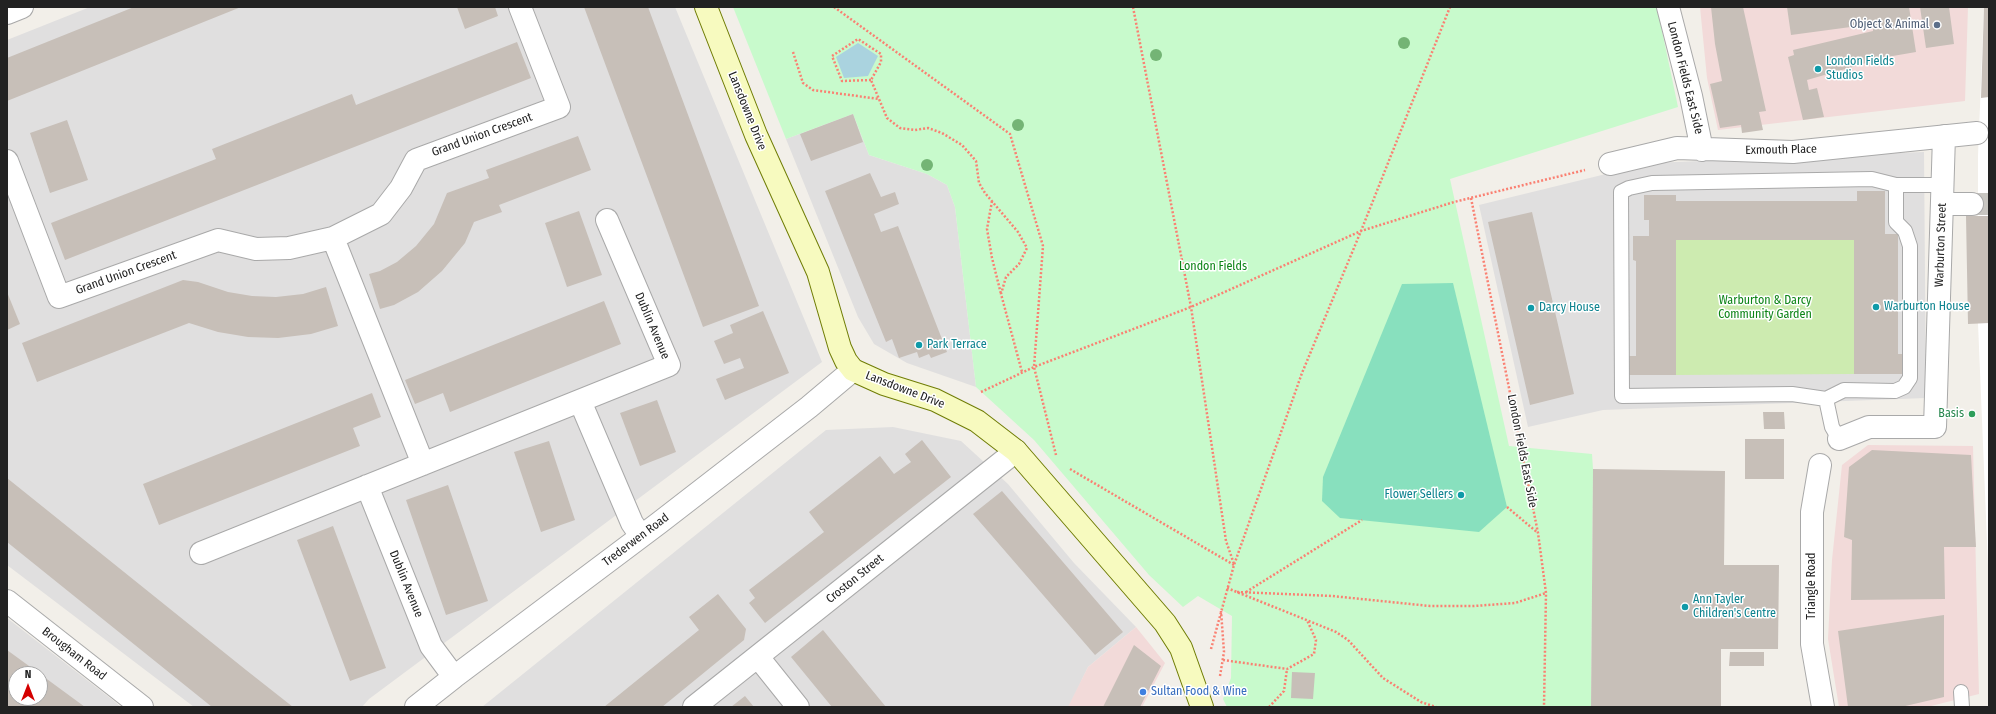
<!DOCTYPE html>
<style>
body{margin:0}
#map{position:relative;width:1996px;height:714px;overflow:hidden;background:#f2efe9;font-family:"Fira Sans Condensed",sans-serif}
canvas{display:block}
.frame{position:absolute;inset:0;border:8px solid #222;pointer-events:none}
.north{position:absolute;left:8px;top:666px;width:40px;height:40px;box-sizing:border-box;background:#fff;border:1px solid #a7a7a7;border-radius:50%;rotate:0deg;font-size:11px;font-weight:700;line-height:16px;text-align:center;color:#222}
.north::after{content:'';display:block;margin:auto;width:14px;height:18px;background:#d40000;clip-path:polygon(50% 0,100% 100%,50% 72%,0 100%)}
</style>
<div id="map">
<canvas width="1996" height="714"></canvas>
<div class="frame"></div>
<div class="north">N</div>
</div>
<script>
const g = document.querySelector('canvas').getContext('2d');
g.lineJoin = 'round';
function paint(path, color) {
  g.fillStyle = color;
  g.fill(path, 'evenodd');
}
function toPath(rows) {
  const path = new Path2D();
  for (const r of rows) {
    path.moveTo(r[0], r[1]);
    for (let i = 2; i < r.length; i += 2) path.lineTo(r[i], r[i + 1]);
  }
  return path;
}
function trace(path, color, width, dash) {
  g.strokeStyle = color;
  g.lineWidth = width;
  g.lineCap = dash ? 'butt' : 'round';
  g.setLineDash(dash || []);
  g.stroke(path);
}
function label(font, color, halo, rows, align = 'center') {
  g.font = font + ' "Fira Sans Condensed",sans-serif';
  g.lineWidth = 3;
  g.setLineDash([]);
  g.textBaseline = 'middle';
  g.strokeStyle = halo;
  g.fillStyle = color;
  for (const [text, x, y, turn = 0] of rows) {
    g.save();
    g.translate(x, y);
    g.rotate((+turn || 0) * Math.PI / 180);
    g.textAlign = isNaN(turn) ? turn : align;
    if (halo) g.strokeText(text, 0, 0);
    g.fillText(text, 0, 0);
    g.restore();
  }
}
paint(toPath([
 [90,7,675,7,822,362,369,699,362,707,194,707,7,565,7,40],
 [853,114,869,155,927,174,947,185,955,207,976,387,907,363,874,344,858,317,786,139],
 [1924,152,1926,398,1603,410,1528,427,1479,205,1651,163],
 [893,427,961,441,1008,484,1074,563,1136,627,1088,667,1069,707,482,707,826,430],
 [7,618,114,701,121,707,7,707],
 [16,674,40,674,40,698,16,698]
]), '#e0dfdf');
paint(toPath([
 [1700,7,1968,7,1965,101,1718,130,1707,78],
 [1868,445,1973,446,1979,694,1927,707,1839,707,1828,639,1832,560,1842,465],
 [1136,627,1165,663,1142,707,1068,707,1088,667]
]), '#f2dad9');
paint(toPath([
 [1676,240,1854,240,1854,374,1676,375]
]), '#cdebb0');
paint(toPath([
 [733,7,1657,7,1678,107,1450,179,1509,446,1592,454,1593,469,1591,707,1227,707,1223,699,1231,678,1232,616,1198,596,1183,607,1149,575,1034,440,976,387,955,207,947,185,927,174,869,155,853,114,786,139]
]), '#c8facc');
paint(toPath([
 [1453,283,1507,507,1479,532,1340,518,1322,501,1323,477,1402,284]
]), '#88e0be');
paint(toPath([
 [858,43,878,56,868,76,844,78,836,57]
]), '#aad3df');
paint(toPath([
 [1984,7,1989,7,1989,590,1978,323,1978,156]
]), '#fff');
paint(toPath([
 [134,7,241,7,7,101,7,58],
 [457,7,495,7,498,16,465,29],
 [584,7,648,7,759,306,703,327],
 [1711,7,1743,7,1766,111,1759,112,1763,130,1742,133,1741,125,1720,128,1710,84,1722,81,1715,44],
 [1787,7,1909,7,1916,52,1887,57,1807,80,1809,90,1817,88,1824,117,1803,120,1788,57,1794,55,1793,50,1873,31,1873,24,1791,35],
 [1920,7,1949,7,1954,44,1926,48],
 [1984,7,1989,7,1989,97,1981,98],
 [517,42,531,78,65,260,51,223,216,159,212,149,352,94,356,105],
 [853,114,863,142,811,161,800,134],
 [67,120,88,180,50,193,30,133],
 [578,136,591,170,499,205,502,212,474,222,465,243,442,271,418,292,394,305,380,309,369,274,380,271,397,262,416,246,434,224,447,193,489,178,486,170],
 [870,173,881,197,895,192,899,204,874,214,881,232,898,226,947,352,931,358,929,354,919,358,917,352,899,358,892,339,886,342,825,191],
 [1857,191,1885,191,1885,234,1898,234,1898,354,1904,354,1904,374,1854,374,1854,240,1676,240,1676,375,1628,375,1628,356,1636,356,1636,261,1633,260,1633,236,1649,236,1649,220,1644,220,1644,195,1676,195,1676,201,1857,201],
 [579,211,602,275,567,287,545,223],
 [1532,212,1574,394,1530,405,1488,222],
 [1966,216,1989,216,1989,323,1968,324],
 [183,280,198,282,228,292,252,296,276,297,303,294,326,287,338,326,311,334,278,338,248,337,218,332,189,323,37,382,22,343],
 [7,292,20,324,7,330],
 [604,301,621,344,450,412,443,393,415,404,405,380],
 [763,311,789,373,725,400,716,379,744,368,740,358,724,364,714,341,733,333,730,325],
 [372,393,381,417,353,428,360,446,159,525,143,484],
 [657,400,676,452,640,466,620,413],
 [1763,412,1784,412,1785,429,1764,429],
 [1745,439,1784,439,1784,479,1745,479],
 [922,440,951,477,765,623,749,603,755,598,749,590,824,532,809,512,880,456,894,474,911,462,905,454],
 [549,441,575,520,541,532,514,452],
 [1872,450,1971,455,1976,547,1944,547,1945,599,1851,600,1852,540,1844,537,1849,467],
 [1593,469,1725,471,1724,565,1779,565,1778,649,1721,649,1721,707,1591,707],
 [7,478,246,670,293,707,212,707,7,542],
 [448,485,488,601,446,615,406,500],
 [1002,491,1123,632,1095,655,973,514],
 [333,526,386,668,350,681,297,540],
 [718,594,746,629,744,640,662,707,604,707,699,630,689,617],
 [1944,615,1944,697,1901,707,1848,707,1838,631],
 [823,630,858,673,886,707,832,707,791,657],
 [1134,645,1161,666,1140,707,1103,707],
 [7,650,40,674,85,707,7,707],
 [16,674,40,674,40,698,16,698],
 [1730,652,1764,652,1764,666,1729,666],
 [1292,672,1315,673,1313,699,1291,698],
 [745,696,754,707,731,707]
]), '#c7bfb8');
trace(toPath([
 [1972,204,1989,204]
]), '#c8c6c1', 22, [22, 11]);
const lane = toPath([
 [1896,185,1896,222,1905,231,1910,246,1910,378,1904,387,1895,391,1844,390,1826,399,1792,394,1622,396,1621,192,1629,188,1652,183,1872,179,1896,185,1943,185],
 [1826,399,1832,427,1839,439],
 [1961,692,1962,707]
]);
const street = toPath([
 [1668,7,1691,96,1702,150],
 [7,13,22,7],
 [7,161,59,297,218,240,256,249,289,248,333,238,381,214,401,188,416,160,559,107,520,7],
 [1610,164,1677,148,1793,152,1977,133],
 [1943,204,1972,204],
 [333,238,423,464],
 [580,401,632,523,641,536],
 [1839,439,1869,427,1935,427,1944,136],
 [1820,465,1812,512,1812,644,1823,707],
 [367,486,431,646,454,677],
 [201,553,669,365,607,220],
 [7,601,142,707],
 [758,657,798,707],
 [416,707,454,677,659,523,809,407,853,370],
 [694,707,1016,451]
]);
const secondary = toPath([
 [706,7,756,135,818,272,840,348,846,361,853,370,884,384,935,400,977,421,1016,451,1165,623,1181,648,1202,707]
]);
trace(lane, '#a9a9a9', 16);
trace(street, '#a9a9a9', 24);
trace(secondary, '#707d05', 24);
trace(toPath([
 [834,7,1010,134,1043,246,1034,367,1056,455],
 [1133,7,1191,307,1226,541,1234,564],
 [793,52,803,83,813,90,879,99],
 [871,80,842,81,832,56,858,39,881,54,881,62,871,80,887,118,900,128,915,130,928,128,942,133,962,145,976,161,979,183,985,193,1018,232,1027,248,1019,264,1006,277,1001,294,1022,372],
 [1471,198,1538,533,1546,593,1544,707],
 [992,201,987,229,992,258,1001,294],
 [981,392,1034,367,1191,307,1361,231,1454,202,1585,170],
 [1070,469,1234,565],
 [1507,507,1538,533],
 [1227,588,1336,632,1348,640,1383,678,1421,702,1436,707],
 [1237,592,1332,596,1430,606,1474,606,1515,603,1546,593],
 [1246,592,1362,520],
 [1211,649,1234,565,1302,373,1361,231,1450,7],
 [1223,660,1287,669,1314,654,1316,640,1307,620],
 [1220,676,1224,652,1221,611],
 [1269,707,1284,691,1287,669]
]), '#fa8072', 2.5, [2, 2]);
trace(lane, '#fff', 14);
trace(street, '#fff', 22);
trace(secondary, '#f7fabf', 22);
g.fillStyle = '#74b475';
for (const [x, y] of [
 [1404,43],
 [1156,55],
 [1018,125],
 [927,165]
]) {
  g.beginPath();
  g.arc(x, y, 6, 0, 2 * Math.PI);
  g.fill();
}
for (const [x, y, r, color] of [
 [1937,25,4,"#5c6f8a"],
 [1818,69,4,"#0f9aa8"],
 [1876,307,4,"#0f9aa8"],
 [1531,308,4,"#0f9aa8"],
 [919,345,4,"#0f9aa8"],
 [1972,414,4,"#2e9e5b"],
 [1461,495,4,"#0f9aa8"],
 [1685,607,4,"#0f9aa8"],
 [1143,692,4,"#3f7fe0"]
]) {
  const dot = new Path2D();
  dot.arc(x, y, r, 0, 2 * Math.PI);
  g.fillStyle = color;
  g.fill(dot);
  trace(dot, '#fff', 1.5);
}
label('12px', '#4e5e75', '#fff', [
 ["Object & Animal",1929,25]
], 'right');
label('12px', '#0d838f', '#fff', [
 ["London Fields",1826,62],
 ["Studios",1826,76],
 ["Warburton House",1884,307],
 ["Darcy House",1539,308],
 ["Park Terrace",927,345],
 ["Flower Sellers",1453,495,"right"],
 ["Ann Tayler",1693,600],
 ["Children's Centre",1693,614]
], 'left');
label('12px', '#222', '#fff', [
 ["London Fields East Side",1685,78,76],
 ["Lansdowne Drive",747,111,68],
 ["Grand Union Crescent",482,135,-20],
 ["Exmouth Place",1781,150,-1],
 ["Warburton Street",1941,245,-88],
 ["Grand Union Crescent",126,273,-20],
 ["Dublin Avenue",652,326,67],
 ["Lansdowne Drive",905,390,21],
 ["London Fields East Side",1522,451,79],
 ["Trederwen Road",636,540,-37],
 ["Croston Street",855,579,-39],
 ["Dublin Avenue",406,584,68],
 ["Triangle Road",1812,586,-90],
 ["Brougham Road",74,654,38]
]);
label('12px', '#0c8416', '#fff', [
 ["London Fields",1213,267],
 ["Warburton & Darcy",1765,301],
 ["Community Garden",1765,315]
]);
label('12px', '#27864d', '#fff', [
 ["Basis",1964,414]
], 'right');
label('12px', '#366cbe', '#fff', [
 ["Sultan Food & Wine",1151,692]
], 'left');
</script>
